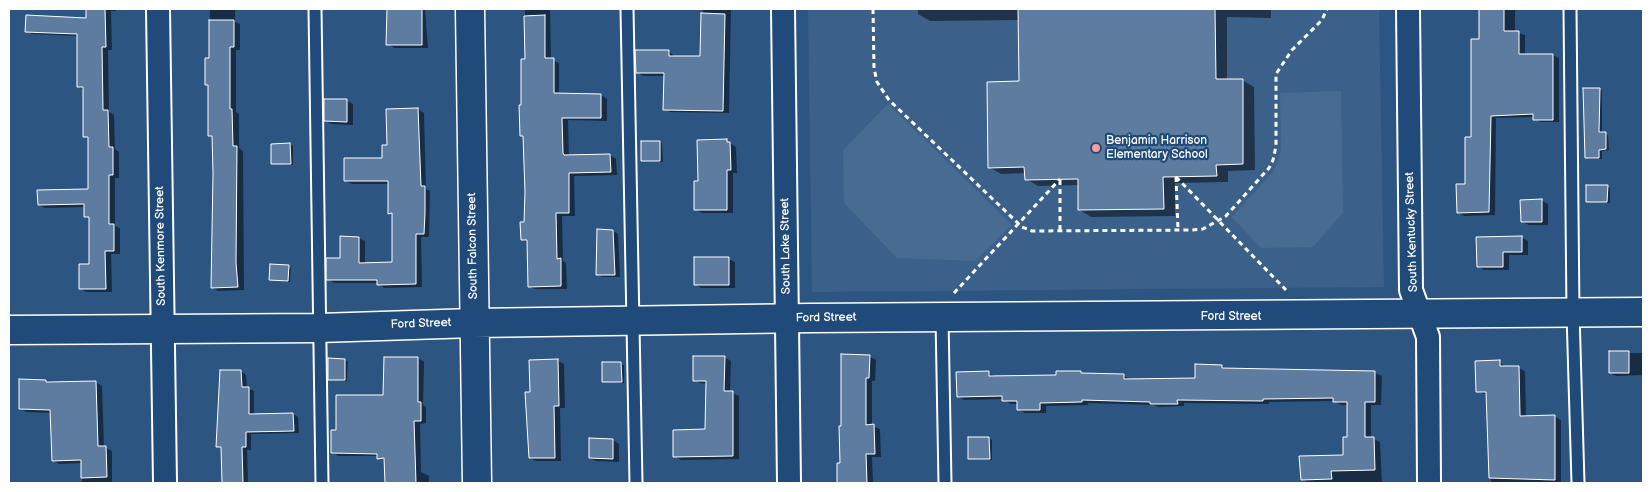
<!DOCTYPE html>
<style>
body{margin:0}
#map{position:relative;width:1652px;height:492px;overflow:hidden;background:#2c5582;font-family:"Balsamiq Sans",sans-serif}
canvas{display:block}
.frame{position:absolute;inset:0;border:10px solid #fff;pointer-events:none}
</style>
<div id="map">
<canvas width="1652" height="492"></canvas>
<div class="frame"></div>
</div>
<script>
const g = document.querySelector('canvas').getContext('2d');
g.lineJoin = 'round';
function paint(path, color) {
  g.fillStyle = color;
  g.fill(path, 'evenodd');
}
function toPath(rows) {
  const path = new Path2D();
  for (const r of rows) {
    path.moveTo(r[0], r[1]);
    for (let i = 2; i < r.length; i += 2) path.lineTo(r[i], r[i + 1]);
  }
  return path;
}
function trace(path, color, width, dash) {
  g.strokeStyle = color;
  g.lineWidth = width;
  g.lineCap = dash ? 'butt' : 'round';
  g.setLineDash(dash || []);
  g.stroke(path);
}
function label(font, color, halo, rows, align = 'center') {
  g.font = font + ' "Balsamiq Sans",sans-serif';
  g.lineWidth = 4.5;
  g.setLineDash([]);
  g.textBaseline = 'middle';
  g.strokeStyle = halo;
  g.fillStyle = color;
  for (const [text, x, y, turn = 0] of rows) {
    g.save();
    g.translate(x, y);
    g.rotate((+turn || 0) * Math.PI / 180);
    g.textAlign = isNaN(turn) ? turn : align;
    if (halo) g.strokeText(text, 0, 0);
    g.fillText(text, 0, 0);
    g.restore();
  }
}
paint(toPath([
 [808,9,1379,9,1384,287,812,292]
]), '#3b618b');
paint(toPath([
 [1341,91,1343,213,1313,247,1261,248,1232,217,1273,172,1278,161,1281,150,1280,93],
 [888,104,1012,225,975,261,897,258,844,203,843,150]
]), '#486b92');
paint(toPath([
 [87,9,116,9,116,11,111,11,112,50,108,50,109,112,114,115,115,149,119,152,119,178,115,178,115,226,120,228,120,254,111,254,112,292,86,292,80,288,90,265,90,219,85,216,85,207,45,208,39,205,89,190,89,139,85,137,84,90,79,87,78,36,32,34,26,31,87,19],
 [207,9,235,9,235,22,240,24,240,50,236,50,236,112,239,114,239,148,243,151,244,290,218,291,212,287,213,138,209,135,209,86,206,85,210,59,210,10],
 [388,9,425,9,428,48,394,48,388,44],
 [525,9,550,9,551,60,559,63,559,95,601,95,607,99,607,121,568,120,569,157,610,155,616,159,617,175,574,176,575,216,562,216,563,261,566,263,567,289,535,289,529,286,528,243,522,239,525,224,526,192,524,137,521,135,526,60],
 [703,9,731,9,729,113,670,112,664,109,666,76,643,76,637,72,669,51,675,57,701,58],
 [918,9,1271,9,1271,18,1227,17,1227,80,1242,80,1254,87,1255,170,1228,171,1228,182,1175,183,1175,216,1091,217,1080,210,1079,185,1038,186,1026,179,1026,173,1001,174,989,167,1020,82,1019,20,930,21,918,14],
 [1481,9,1515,9,1515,32,1525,35,1525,56,1553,55,1559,58,1559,122,1540,122,1534,117,1496,118,1495,215,1464,216,1458,212,1467,185,1472,138,1481,41],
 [1600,89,1602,91,1602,134,1608,135,1609,150,1602,151,1602,159,1589,159,1586,157],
 [326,100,347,101,353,104,353,125,332,124,325,121],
 [418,109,424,113,426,189,430,191,429,237,421,237,422,287,384,288,378,283,334,283,328,279,359,238,365,241,365,264,393,263,393,215,390,213,389,184,352,184,346,181,383,159,388,146],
 [727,141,736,147,737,173,733,173,733,213,702,213,695,209],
 [659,142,662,143,663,162,642,161],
 [290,145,293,146,293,165,273,163],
 [1607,187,1610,188,1610,203,1587,201],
 [1541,200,1548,204,1548,225,1529,225,1522,222],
 [613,231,618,234,620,277,602,277,597,274],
 [1521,237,1528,241,1528,255,1509,255,1509,270,1484,270,1478,266],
 [729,259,735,262,735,288,701,288,695,284],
 [288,266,291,268,290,282,270,279],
 [1610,353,1643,353,1643,375,1616,376,1610,373],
 [869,356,876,360,875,381,872,381,872,426,880,429,881,457,872,457,873,483,839,483,838,464,842,464,842,427],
 [724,357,731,361,730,392,739,396,739,459,681,460,675,456,706,430,707,384,700,383,694,380],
 [418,358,424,362,423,405,426,407,426,423,420,424,421,472,429,476,429,483,386,483,386,461,378,456,338,456,332,452,337,431,384,396],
 [345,360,348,361,347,381,329,379],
 [557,360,564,364,565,408,560,408,561,461,536,461,530,458,531,393],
 [1500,362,1506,368,1519,368,1525,371,1526,417,1554,416,1561,420,1561,483,1491,483,1491,435,1487,395,1477,391],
 [603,363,624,365,624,383,604,381],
 [1222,366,1229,370,1375,373,1382,376,1381,405,1371,405,1371,438,1380,442,1382,483,1309,483,1303,480,1344,456,1348,439,1348,405,1341,405,1334,401,1269,402,1269,404,1184,403,1184,406,1158,407,1154,405,1088,403,1088,405,1046,406,1046,413,1025,413,1018,409,1018,404,1010,404,1004,399,964,400,958,396,988,373,995,376,1058,376,1081,372,1085,375,1124,376,1130,379,1196,379],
 [241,371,246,375,247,388,254,391,254,415,293,414,298,417,299,433,251,434,251,450,247,450,248,483,225,483,222,449,217,446],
 [21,380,96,382,102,386,104,447,112,451,112,483,82,483,82,463,59,464,53,460,52,413,26,412,20,408],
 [989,438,992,440,992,460,970,459],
 [613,440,619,444,619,462,596,461,590,458]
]), '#0007');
const building = toPath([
 [86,9,105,9,106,47,102,47,103,110,108,110,109,147,113,147,113,175,109,175,109,224,114,224,114,251,105,251,106,289,79,289,79,264,89,264,89,217,84,217,84,204,38,205,37,190,88,189,88,137,83,137,83,87,77,87,77,34,25,32,26,15,86,18,86,9],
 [387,9,422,9,422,45,386,45,387,9],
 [1018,9,1215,9,1216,79,1243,79,1243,164,1216,165,1217,176,1163,177,1164,209,1078,210,1078,179,1025,180,1024,167,988,168,987,82,1019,81,1018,9],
 [1479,9,1504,9,1504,31,1519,31,1519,54,1553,54,1553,120,1533,120,1533,114,1491,116,1489,212,1457,213,1456,184,1465,184,1465,137,1471,137,1471,39,1479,39,1479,9],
 [701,13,725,14,723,111,663,110,664,73,636,73,635,50,669,50,669,56,700,56,701,13],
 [545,15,545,58,554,58,554,93,601,94,601,118,562,118,563,153,564,155,610,154,611,172,569,173,569,213,556,213,557,259,561,258,561,286,528,287,527,240,521,240,520,222,524,222,525,192,523,136,520,136,519,105,521,105,521,59,525,59,524,16,545,15],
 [209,20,234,20,234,47,230,47,230,109,232,109,233,146,237,146,236,263,238,287,211,288,213,173,212,136,208,136,208,85,205,85,205,58,209,58,209,20],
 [1583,88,1600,88,1599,132,1606,132,1606,149,1599,150,1599,158,1585,158,1583,88],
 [324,99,347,99,347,122,324,121,324,99],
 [418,108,421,186,425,186,425,213,424,234,416,234,416,284,377,285,377,280,326,280,326,258,340,258,340,236,359,237,359,263,392,262,392,213,388,214,388,181,344,181,344,158,382,158,382,145,387,145,386,109,418,108],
 [727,139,727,142,730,142,731,170,727,170,727,210,694,210,694,181,698,181,697,140,727,139],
 [641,141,660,141,660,161,641,161,641,141],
 [290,143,291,164,271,164,271,144,290,143],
 [1586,185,1608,185,1607,202,1586,202,1586,185],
 [1542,199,1542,222,1521,222,1520,200,1542,199],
 [597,229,613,230,615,275,596,275,597,229],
 [1522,236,1522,252,1503,252,1503,267,1477,267,1476,237,1522,236],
 [694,257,729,257,729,285,694,285,694,257],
 [270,264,289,265,288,281,269,280,270,264],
 [1609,351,1629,351,1629,373,1609,373,1609,351],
 [841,354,870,355,869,378,866,378,866,425,874,424,875,454,866,454,867,483,837,483,837,463,840,463,839,426,841,426,841,354],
 [693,356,725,356,724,391,733,391,733,456,673,457,673,430,705,429,706,381,693,381,693,356],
 [384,357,418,357,418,402,421,402,421,421,414,421,416,483,385,483,384,458,377,459,377,454,331,453,331,430,336,430,336,395,383,395,384,357],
 [328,358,345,359,345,380,328,380,328,358],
 [558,359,559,406,554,406,555,458,529,458,525,392,530,392,529,360,558,359],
 [1500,360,1500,366,1519,366,1520,416,1555,415,1555,480,1489,478,1486,392,1476,392,1475,361,1500,360],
 [602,362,621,362,622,382,602,382,602,362],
 [1195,364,1222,365,1222,368,1375,371,1375,402,1365,402,1365,437,1374,437,1375,470,1331,471,1332,479,1301,480,1299,456,1343,455,1343,437,1347,437,1347,402,1333,402,1333,398,1263,399,1263,401,1177,400,1178,404,1150,404,1150,402,1082,400,1082,402,1040,403,1040,410,1017,410,1017,401,1002,401,1002,396,957,397,956,372,989,371,989,376,1056,375,1056,371,1081,371,1081,373,1124,374,1124,379,1195,378,1195,364],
 [220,370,241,370,242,387,249,387,249,414,293,413,294,431,246,432,246,447,242,447,243,483,222,483,221,447,216,447,220,370],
 [19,379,46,380,46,382,96,381,98,446,106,446,107,477,81,478,81,460,52,461,50,410,19,409,19,379],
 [968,437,989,437,990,459,968,459,968,437],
 [589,438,613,439,613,459,589,458,589,438]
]);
paint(building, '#5e7c9f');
trace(building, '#fff', 1);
const service = toPath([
 [315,9,322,483],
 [627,9,636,483],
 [1570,9,1573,313,1578,483],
 [942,318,945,483]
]);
const minor = toPath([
 [158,9,165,483],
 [783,9,789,483],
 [1408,9,1411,290,1428,337,1429,483]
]);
const tertiary = toPath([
 [470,9,477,483],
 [9,330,319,328,474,323,811,318,1643,312]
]);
trace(service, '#fff', 15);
trace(minor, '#fff', 26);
trace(tertiary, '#fff', 31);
trace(toPath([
 [873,9,874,68,877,82,889,100,1022,227,1032,231,1192,230,1203,229,1226,216,1269,168,1273,160,1276,146,1276,74,1292,50,1322,20,1327,9],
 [1176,177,1286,290],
 [1176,177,1178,230],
 [1060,180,1060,231],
 [954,293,1060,179]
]), '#fff', 3, [5, 4]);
trace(service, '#1f4a7a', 11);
trace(minor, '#1f4a7a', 22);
trace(tertiary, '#1f4a7a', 28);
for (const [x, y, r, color] of [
 [1096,148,5,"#ff9aa2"]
]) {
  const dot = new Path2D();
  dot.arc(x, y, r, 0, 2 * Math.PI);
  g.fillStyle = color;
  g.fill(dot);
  trace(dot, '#1f4a7a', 2);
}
label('12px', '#fff', '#1f4a7a', [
 ["Benjamin Harrison",1106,141],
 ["Elementary School",1106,155]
], 'left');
label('12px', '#fff', '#1f4a7a', [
 ["South Kentucky Street",1412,232,-92],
 ["South Kenmore Street",161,246,-91],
 ["South Falcon Street",473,246,-91],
 ["South Lake Street",786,246,-91],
 ["Ford Street",1231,317],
 ["Ford Street",826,318,-1],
 ["Ford Street",421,324,-2]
]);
</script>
